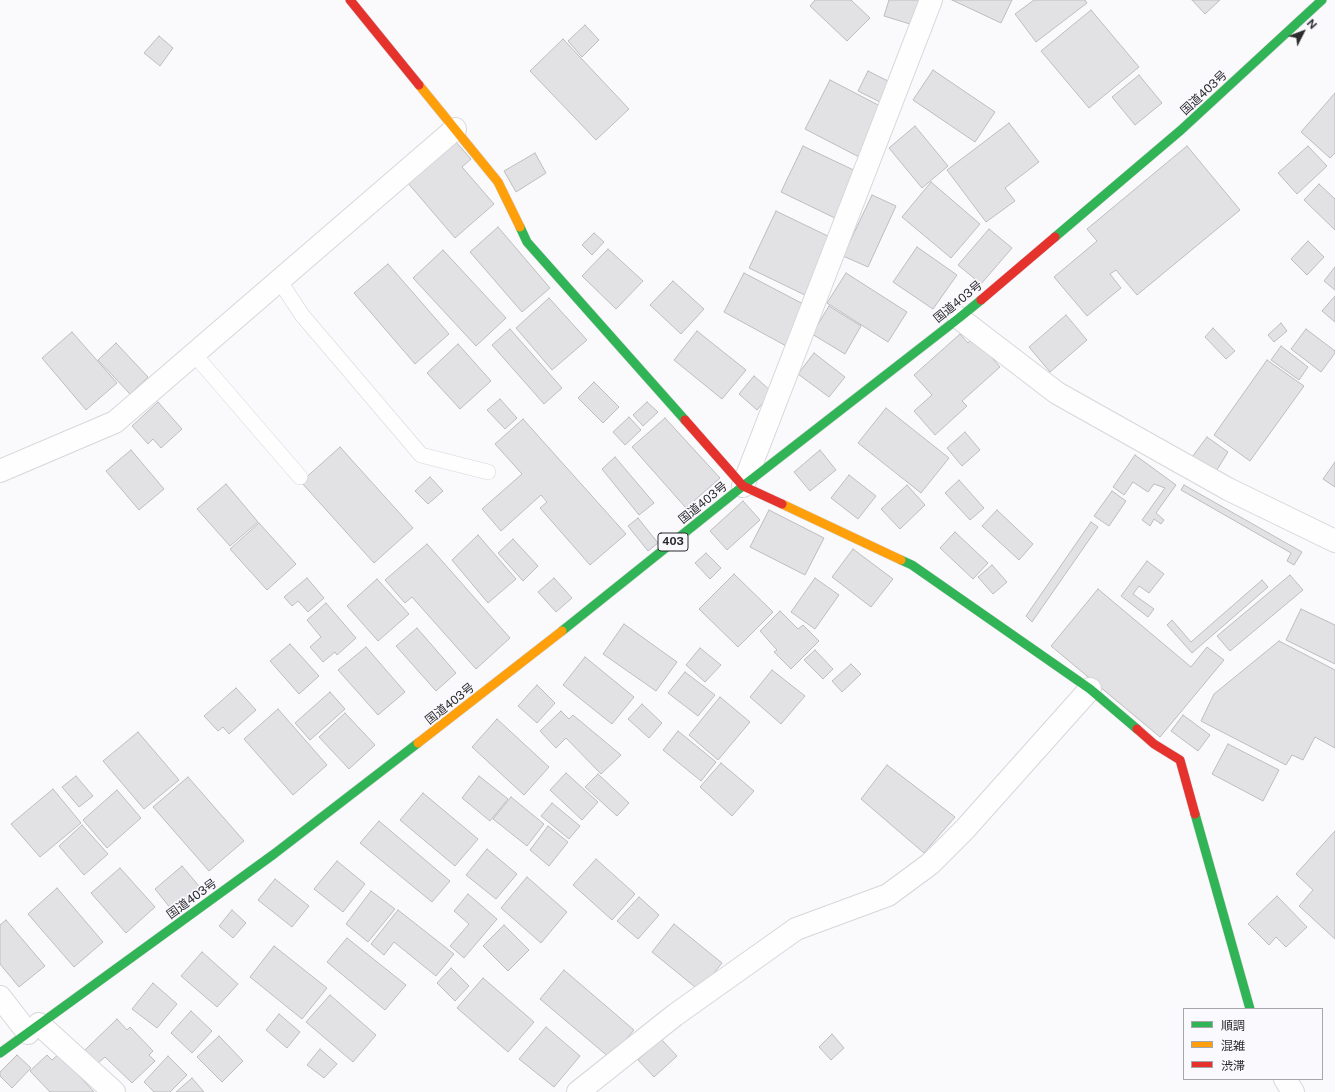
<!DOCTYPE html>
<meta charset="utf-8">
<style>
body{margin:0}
#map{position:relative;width:1335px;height:1092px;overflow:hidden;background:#fafafd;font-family:"Public Sans","Noto Sans JP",sans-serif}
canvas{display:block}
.legend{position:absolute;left:1183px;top:1008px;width:140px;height:72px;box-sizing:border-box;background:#f9f9fe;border:1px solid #a7a7ab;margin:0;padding:5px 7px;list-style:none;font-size:12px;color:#2c2c2f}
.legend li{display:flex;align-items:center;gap:8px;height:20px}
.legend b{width:20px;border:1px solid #a7a7ab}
.north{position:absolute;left:1283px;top:12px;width:40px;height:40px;-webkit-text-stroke:3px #f9f9fe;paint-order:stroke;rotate:48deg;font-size:11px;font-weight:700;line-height:16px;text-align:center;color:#2c2c2f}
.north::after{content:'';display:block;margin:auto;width:14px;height:18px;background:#2c2c2f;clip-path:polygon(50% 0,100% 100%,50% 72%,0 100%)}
</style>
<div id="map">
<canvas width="1335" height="1092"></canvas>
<ul class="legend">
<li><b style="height:5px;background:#30b455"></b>順調</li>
<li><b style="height:5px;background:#ff9f0a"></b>混雑</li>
<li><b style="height:5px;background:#e5322d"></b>渋滞</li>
</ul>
<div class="north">N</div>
</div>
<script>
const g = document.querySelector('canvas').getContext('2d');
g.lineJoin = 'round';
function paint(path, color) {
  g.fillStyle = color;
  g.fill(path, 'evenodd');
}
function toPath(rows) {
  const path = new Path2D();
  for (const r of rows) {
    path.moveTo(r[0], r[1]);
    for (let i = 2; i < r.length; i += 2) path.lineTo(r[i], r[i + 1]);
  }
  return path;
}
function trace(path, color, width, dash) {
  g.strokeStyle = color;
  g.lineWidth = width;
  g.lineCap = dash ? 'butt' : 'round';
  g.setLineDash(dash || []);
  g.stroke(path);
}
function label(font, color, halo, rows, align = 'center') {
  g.font = font + ' "Public Sans","Noto Sans JP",sans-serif';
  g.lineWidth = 3.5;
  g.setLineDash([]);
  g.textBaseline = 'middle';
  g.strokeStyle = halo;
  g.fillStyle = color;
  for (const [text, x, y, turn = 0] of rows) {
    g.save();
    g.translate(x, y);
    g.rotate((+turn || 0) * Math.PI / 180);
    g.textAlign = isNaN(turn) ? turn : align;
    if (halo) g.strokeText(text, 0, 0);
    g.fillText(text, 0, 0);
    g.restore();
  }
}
const building = toPath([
 [815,0,851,0,870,18,847,41,810,6,815,0],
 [889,0,920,0,913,25,884,16,889,0],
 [952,0,1012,0,1001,23,952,0],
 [1034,0,1085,0,1087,3,1036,42,1015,14,1034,0],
 [1192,0,1220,0,1205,14,1192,0],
 [1091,10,1139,67,1089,108,1041,51,1091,10],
 [585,25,599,40,582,57,568,41,585,25],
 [159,36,173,48,160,66,144,53,159,36],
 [563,39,629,109,596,140,530,71,563,39],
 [933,70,995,112,975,142,913,100,933,70],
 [868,71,894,84,884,104,858,91,868,71],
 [1139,75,1162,103,1135,125,1112,97,1139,75],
 [830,80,886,109,861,158,805,129,830,80],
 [1335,93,1335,153,1330,158,1301,132,1335,93],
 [1009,123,1039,162,1005,188,1015,201,986,222,947,170,1009,123],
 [915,126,948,166,922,188,889,148,915,126],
 [455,141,471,159,462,167,494,204,455,238,407,182,455,141],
 [803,146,862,174,839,220,781,192,803,146],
 [1187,146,1240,210,1137,295,1116,270,1110,274,1121,288,1087,316,1054,277,1097,241,1087,229,1187,146],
 [1308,146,1327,166,1297,194,1278,173,1308,146],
 [535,153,546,173,516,192,504,171,535,153],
 [931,182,980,224,951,258,902,217,931,182],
 [1319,184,1335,199,1335,230,1304,200,1319,184],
 [872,195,896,206,868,267,843,256,872,195],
 [776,211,836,240,809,297,749,268,776,211],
 [498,227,550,288,522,312,470,252,498,227],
 [989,229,1012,248,981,284,958,265,989,229],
 [594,233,604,242,592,255,582,245,594,233],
 [1308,241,1324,257,1307,275,1291,259,1308,241],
 [917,247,957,275,933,309,893,282,917,247],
 [608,249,643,281,616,309,582,276,608,249],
 [443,250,506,318,476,346,413,278,443,250],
 [388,264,449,334,415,364,354,293,388,264],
 [1335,267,1335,290,1324,281,1335,267],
 [744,273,809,307,788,347,724,312,744,273],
 [846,273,907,312,888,342,827,303,846,273],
 [673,281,704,309,681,334,650,305,673,281],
 [1335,296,1335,322,1322,311,1335,296],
 [549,298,587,340,552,370,516,328,549,298],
 [829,306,861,326,845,354,812,334,829,306],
 [1066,315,1087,340,1050,372,1029,347,1066,315],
 [1281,323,1287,331,1274,342,1268,335,1281,323],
 [1213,328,1235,351,1226,359,1205,337,1213,328],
 [510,329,562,388,544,404,492,345,510,329],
 [1306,329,1335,351,1335,353,1321,372,1291,349,1306,329],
 [697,331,746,370,722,399,674,360,697,331],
 [72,332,117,383,86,410,42,358,72,332],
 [960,334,968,343,974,337,1000,367,962,401,967,406,935,435,914,411,932,395,914,375,960,334],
 [116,343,148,377,130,394,98,360,116,343],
 [458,344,491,381,460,409,427,373,458,344],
 [1281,346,1308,367,1299,380,1271,360,1281,346],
 [814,353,845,377,829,397,798,374,814,353],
 [1267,360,1304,386,1250,461,1214,435,1267,360],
 [754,376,772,392,757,410,739,394,754,376],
 [594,382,619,407,603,423,578,398,594,382],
 [500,399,517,418,505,429,487,410,500,399],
 [158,402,182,429,161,448,153,439,148,444,132,426,158,402],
 [647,402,658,412,643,426,633,415,647,402],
 [886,408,949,458,921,493,858,443,886,408],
 [629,417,641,430,625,445,613,432,629,417],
 [665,418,720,478,686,508,632,447,665,418],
 [523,419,626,534,590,565,540,508,547,502,541,495,501,531,482,509,522,474,495,444,523,419],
 [965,432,980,450,962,466,947,448,965,432],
 [1207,437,1228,452,1215,473,1192,457,1207,437],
 [340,447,413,528,374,563,301,482,340,447],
 [131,450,164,489,139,510,106,471,131,450],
 [820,450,836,470,810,491,794,472,820,450],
 [1135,455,1176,485,1156,513,1164,520,1161,524,1154,519,1150,526,1142,520,1165,488,1154,484,1148,492,1133,482,1124,495,1113,487,1135,455],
 [615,457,654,503,639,515,602,469,615,457],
 [1335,462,1335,487,1323,479,1335,462],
 [849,475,876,496,858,519,831,498,849,475],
 [430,477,443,491,428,504,415,491,430,477],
 [959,480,984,508,970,520,945,493,959,480],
 [226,484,258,522,230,546,197,509,226,484],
 [907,485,925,505,900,529,881,509,907,485],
 [1184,485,1302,552,1294,565,1287,561,1291,553,1181,490,1184,485],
 [1112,491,1126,501,1109,526,1094,516,1112,491],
 [743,501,760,520,727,550,710,531,743,501],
 [769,510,824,538,805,575,750,547,769,510],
 [997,510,1033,544,1019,560,982,526,997,510],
 [638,518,658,543,648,551,628,526,638,518],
 [1091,522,1098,527,1032,622,1026,616,1091,522],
 [259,523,296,564,267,590,230,549,259,523],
 [955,532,988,563,973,579,940,548,955,532],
 [478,535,516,579,488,603,452,560,478,535],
 [513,539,538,566,523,581,498,553,513,539],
 [427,544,510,638,476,669,412,597,405,603,385,580,427,544],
 [853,549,893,579,871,607,832,577,853,549],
 [706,553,721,568,710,579,695,563,706,553],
 [1147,561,1164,574,1149,593,1139,586,1133,594,1154,609,1148,617,1121,596,1147,561],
 [992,565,1007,582,993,594,978,577,992,565],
 [734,574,773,612,738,647,699,609,734,574],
 [1290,575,1303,590,1230,651,1217,636,1290,575],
 [307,578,324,598,308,612,298,601,292,606,284,597,307,578],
 [554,578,572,598,556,612,538,592,554,578],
 [815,578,839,595,815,629,791,612,815,578],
 [377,579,409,614,378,641,347,606,377,579],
 [1262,580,1268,587,1192,653,1167,625,1172,620,1191,642,1262,580],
 [1098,589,1191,667,1207,647,1224,660,1160,737,1051,646,1098,589],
 [326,603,356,638,337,655,335,652,323,662,310,647,321,637,307,620,326,603],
 [1301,609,1335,625,1335,664,1286,640,1301,609],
 [780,611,798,629,803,625,819,641,791,669,774,652,777,650,760,631,780,611],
 [624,624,677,662,656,691,603,654,624,624],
 [417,628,456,673,436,691,396,646,417,628],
 [1279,641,1335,670,1335,748,1315,737,1303,760,1292,755,1286,765,1201,721,1214,694,1279,641],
 [290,644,319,676,299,694,270,661,290,644],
 [366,647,405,692,378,715,338,670,366,647],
 [700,648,721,665,705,682,686,665,700,648],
 [815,650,833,669,823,679,804,660,815,650],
 [585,657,634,697,612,724,563,685,585,657],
 [851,664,861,674,842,692,832,681,851,664],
 [772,670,805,696,781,724,750,697,772,670],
 [685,672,715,695,698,716,668,693,685,672],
 [537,685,555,703,537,723,518,706,537,685],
 [236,688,256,710,229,734,223,727,218,731,204,716,236,688],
 [330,692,345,709,310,740,295,723,330,692],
 [720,697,750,722,718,760,689,735,720,697],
 [642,704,662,723,649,738,628,719,642,704],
 [278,709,327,765,293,795,244,739,278,709],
 [561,711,569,719,573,715,621,755,601,774,566,738,556,748,540,731,561,711],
 [345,713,375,745,349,769,319,737,345,713],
 [1183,715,1210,735,1198,751,1171,731,1183,715],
 [497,719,549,767,524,795,472,747,497,719],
 [678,731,716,762,701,781,663,750,678,731],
 [138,732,179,780,144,809,103,761,138,732],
 [1228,744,1279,770,1263,801,1212,774,1228,744],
 [721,763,754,791,732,816,700,787,721,763],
 [887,765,955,817,924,853,861,799,887,765],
 [566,773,598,802,582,820,550,790,566,773],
 [598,774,629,803,617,816,585,787,598,774],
 [76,776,93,796,79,807,62,787,76,776],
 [479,776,508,799,490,821,462,798,479,776],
 [188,777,244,841,209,871,153,807,188,777],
 [53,789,81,823,40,857,11,824,53,789],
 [117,790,141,818,107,848,83,820,117,790],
 [423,793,478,839,455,866,400,820,423,793],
 [511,797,544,824,527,846,493,819,511,797],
 [552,803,580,826,569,839,541,816,552,803],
 [379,821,450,881,432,902,360,843,379,821],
 [82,825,108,854,84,875,59,846,82,825],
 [548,826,568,842,549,866,530,850,548,826],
 [1335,831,1335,939,1299,906,1313,890,1296,874,1335,831],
 [487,849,517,874,496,899,466,875,487,849],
 [596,859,635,894,612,920,573,885,596,859],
 [337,861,365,884,343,912,314,889,337,861],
 [182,866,204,892,176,915,155,889,182,866],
 [120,868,155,907,126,933,91,893,120,868],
 [527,877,567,912,541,943,501,908,527,877],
 [275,879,309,906,292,927,258,900,275,879],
 [57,888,103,942,74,967,28,914,57,888],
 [371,891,395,909,368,942,346,924,371,891],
 [468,894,497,919,464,958,450,946,469,924,454,911,468,894],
 [1277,896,1307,927,1286,947,1276,937,1269,945,1248,924,1277,896],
 [639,897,659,915,638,939,617,921,639,897],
 [232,910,246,923,233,938,219,926,232,910],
 [398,910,454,954,436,976,394,942,384,955,371,944,398,910],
 [6,920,45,966,19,987,0,964,0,925,6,920],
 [674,924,722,963,700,991,652,952,674,924],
 [504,925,529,950,508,971,483,946,504,925],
 [347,938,406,985,385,1010,327,962,347,938],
 [274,946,327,988,302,1019,250,977,274,946],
 [202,952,238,984,217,1007,181,976,202,952],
 [451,968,469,986,455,1001,437,983,451,968],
 [564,970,634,1030,610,1058,540,999,564,970],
 [483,978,534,1022,508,1052,457,1008,483,978],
 [153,983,177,1004,157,1028,132,1009,153,983],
 [330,995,376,1035,353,1062,306,1022,330,995],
 [191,1011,212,1031,192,1053,171,1033,191,1011],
 [279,1014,300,1032,287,1048,266,1030,279,1014],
 [117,1019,127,1030,130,1027,153,1051,149,1055,155,1061,132,1083,105,1057,97,1064,84,1051,117,1019],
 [546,1027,580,1056,554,1087,519,1059,546,1027],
 [832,1034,844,1048,831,1060,819,1047,832,1034],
 [219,1036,243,1061,222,1082,197,1057,219,1036],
 [661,1039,677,1056,654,1077,638,1060,661,1039],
 [320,1049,337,1064,324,1078,307,1065,320,1049],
 [59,1054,94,1092,50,1092,30,1071,47,1055,52,1060,59,1054],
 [17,1055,31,1068,12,1088,0,1076,0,1072,17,1055],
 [168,1056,187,1075,170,1092,154,1092,144,1082,168,1056],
 [192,1078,204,1092,176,1092,192,1078]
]);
paint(building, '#e2e2e5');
trace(building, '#bdbdbf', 1);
const lane = toPath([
 [279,280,302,315,421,455,488,472],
 [194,354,300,477]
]);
const street = toPath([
 [959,318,1057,393,1228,489,1335,541],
 [0,471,115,422,455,129],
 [743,486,931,0],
 [0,997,28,1033],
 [39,1024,114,1092],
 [1285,1079,1293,1092],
 [578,1092,675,1015,796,929,888,895,930,864,965,829,1090,689]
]);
const fast = toPath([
 [520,227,527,242,685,420],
 [1055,237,1181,130,1322,0],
 [901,560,912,565,1090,689,1137,729],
 [562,631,743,486,959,318,981,300],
 [1195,814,1250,1009],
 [0,1053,274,854,418,743]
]);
const slow = toPath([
 [419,85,498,182,520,227],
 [782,504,901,560],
 [418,743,562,631]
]);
const jam = toPath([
 [350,0,419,85],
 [981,300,1055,237],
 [685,420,743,486,782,504],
 [1137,729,1154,744,1180,760,1195,814]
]);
trace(lane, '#d7d7da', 16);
trace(street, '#d7d7da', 24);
trace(fast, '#d7d7da', 10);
trace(slow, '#d7d7da', 10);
trace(jam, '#d7d7da', 10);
trace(lane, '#fefeff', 15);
trace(street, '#fefeff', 22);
trace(fast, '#30b455', 9);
trace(slow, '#ff9f0a', 9);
trace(jam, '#e5322d', 9);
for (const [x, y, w] of [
 [673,542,30]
]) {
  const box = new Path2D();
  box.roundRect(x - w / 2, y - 9, w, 18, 3);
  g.fillStyle = '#f9f9fe';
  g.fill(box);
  trace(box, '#2c2c2f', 1);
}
label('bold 11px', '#2c2c2f', null, [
 ["403",673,542]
]);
label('12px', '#2c2c2f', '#f9f9fe', [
 ["国道403号",1204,93,-43],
 ["国道403号",958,302,-39],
 ["国道403号",703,503,-39],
 ["国道403号",450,704,-38],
 ["国道403号",192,899,-36]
]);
</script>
